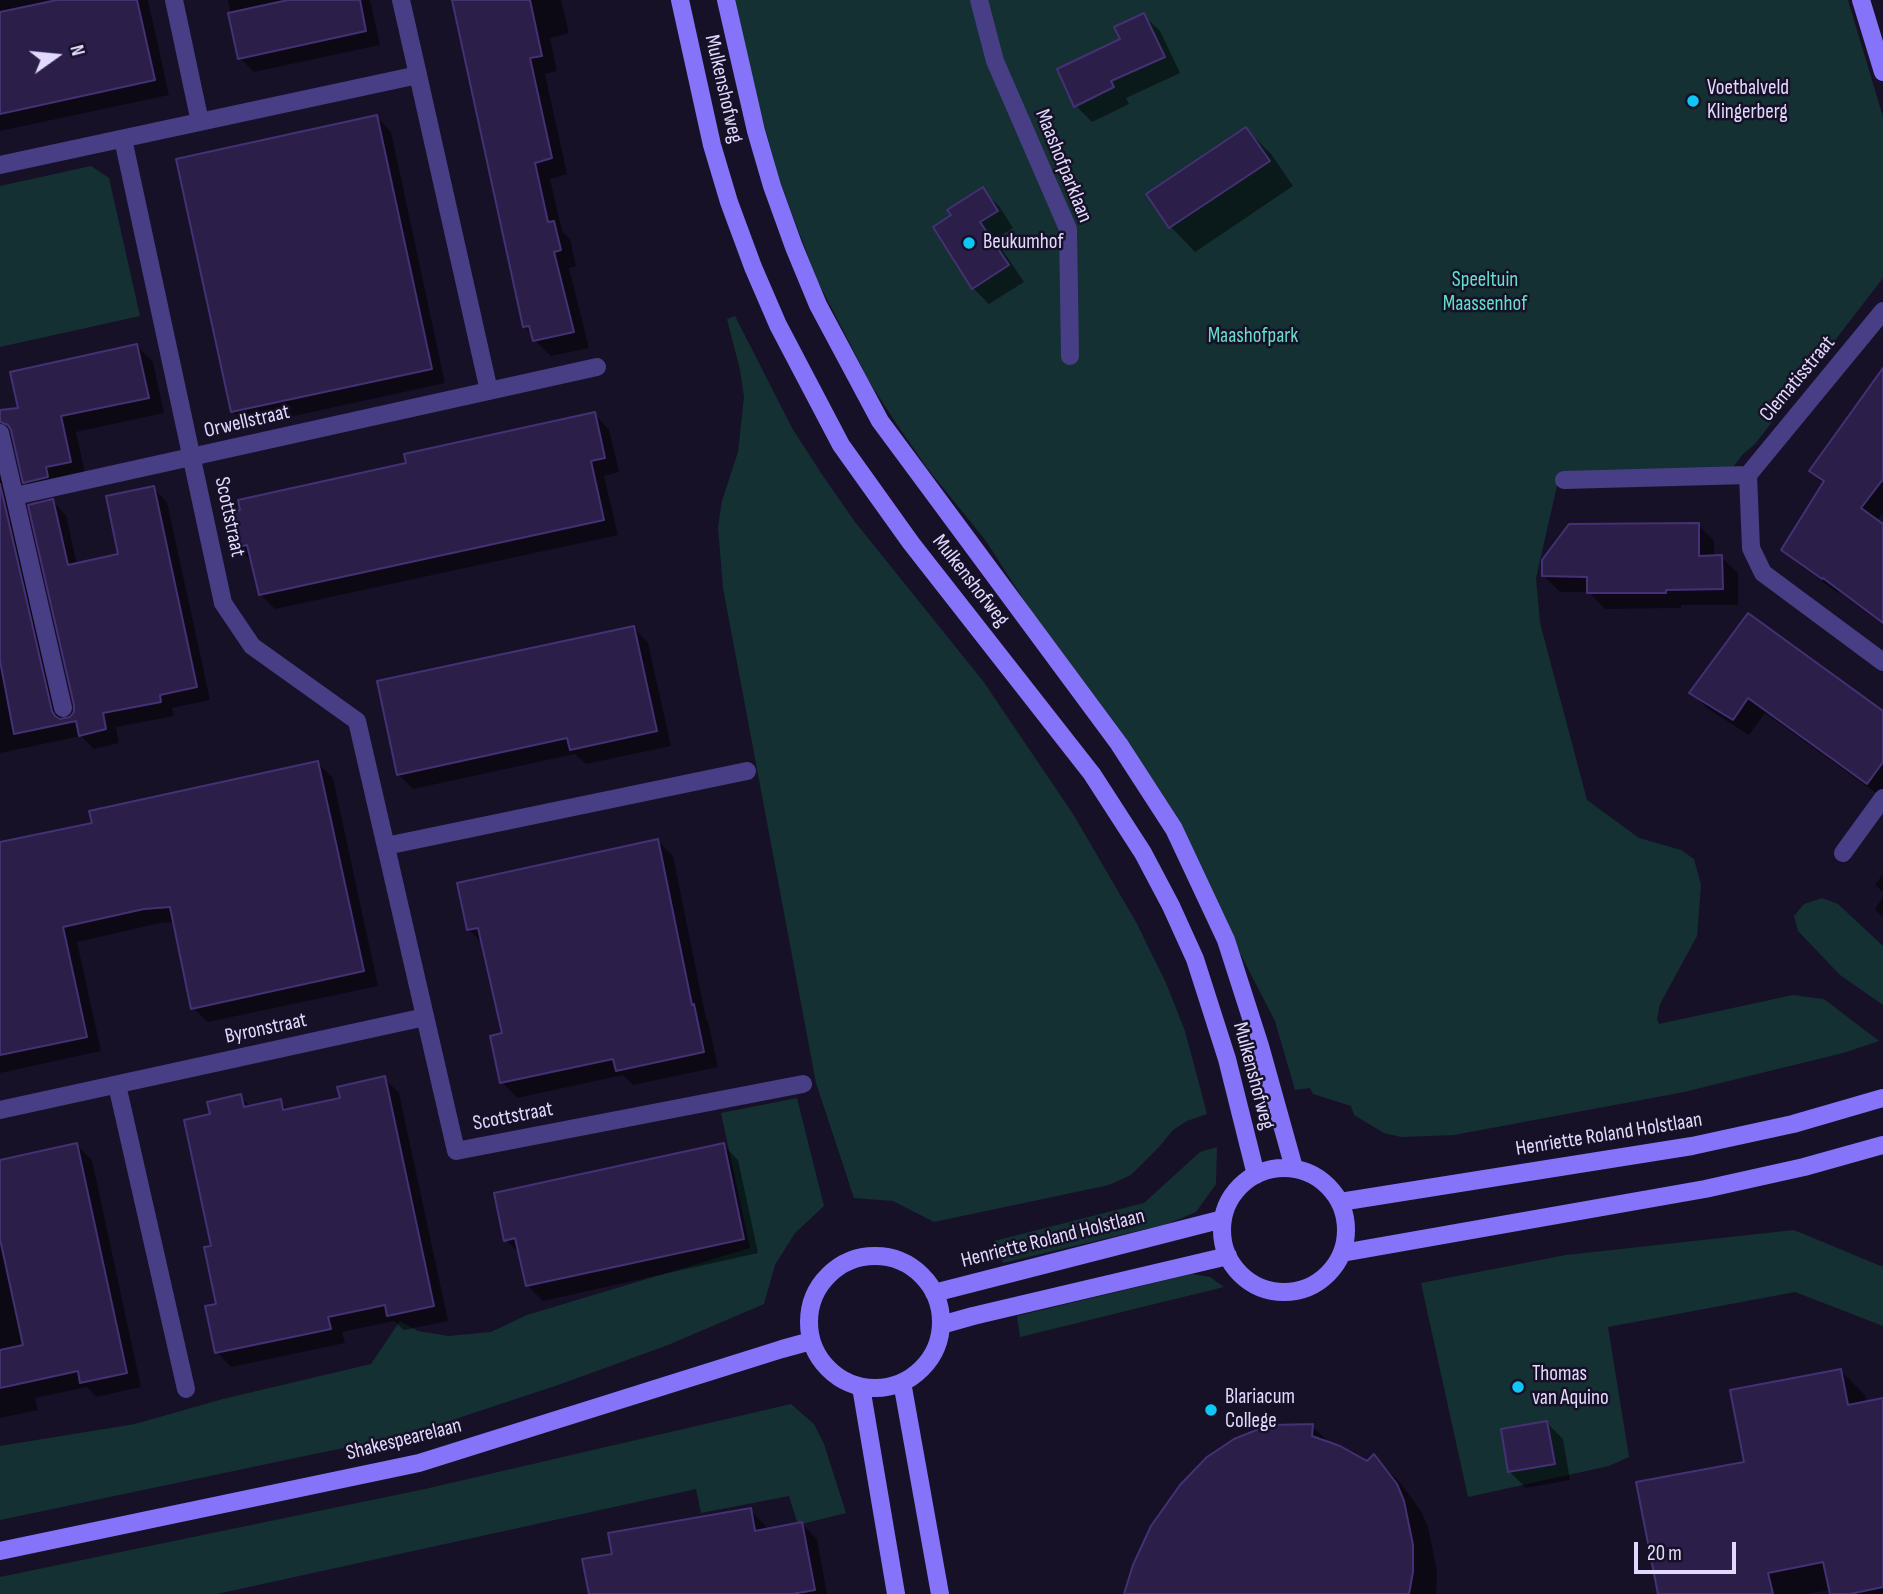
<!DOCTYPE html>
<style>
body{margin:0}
#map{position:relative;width:1883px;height:1594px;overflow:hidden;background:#171128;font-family:"Sofia Sans Condensed",sans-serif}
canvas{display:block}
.north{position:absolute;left:21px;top:21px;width:70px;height:70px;-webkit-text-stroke:5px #171128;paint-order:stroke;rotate:75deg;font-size:19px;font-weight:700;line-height:28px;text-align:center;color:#e1dafe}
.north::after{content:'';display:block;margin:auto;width:24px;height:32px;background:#e1dafe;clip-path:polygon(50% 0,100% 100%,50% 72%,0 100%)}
.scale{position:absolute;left:1634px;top:1542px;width:102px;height:32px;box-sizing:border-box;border:4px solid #e1dafe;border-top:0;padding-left:9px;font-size:21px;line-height:24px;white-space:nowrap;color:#e1dafe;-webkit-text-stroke:5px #171128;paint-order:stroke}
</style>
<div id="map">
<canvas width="1883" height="1594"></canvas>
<div class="north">N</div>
<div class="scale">20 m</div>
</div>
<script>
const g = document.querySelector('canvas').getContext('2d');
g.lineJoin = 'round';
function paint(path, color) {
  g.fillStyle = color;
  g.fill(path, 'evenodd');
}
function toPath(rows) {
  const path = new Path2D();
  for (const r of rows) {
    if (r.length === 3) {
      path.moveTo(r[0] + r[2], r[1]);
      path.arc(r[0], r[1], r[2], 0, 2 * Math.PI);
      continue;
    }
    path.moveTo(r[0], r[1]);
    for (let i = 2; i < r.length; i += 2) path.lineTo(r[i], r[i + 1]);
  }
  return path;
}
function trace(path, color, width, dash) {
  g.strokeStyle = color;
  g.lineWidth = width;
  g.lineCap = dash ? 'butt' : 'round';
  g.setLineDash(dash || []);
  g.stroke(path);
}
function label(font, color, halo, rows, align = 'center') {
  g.font = font + ' "Sofia Sans Condensed",sans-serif';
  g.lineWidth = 5;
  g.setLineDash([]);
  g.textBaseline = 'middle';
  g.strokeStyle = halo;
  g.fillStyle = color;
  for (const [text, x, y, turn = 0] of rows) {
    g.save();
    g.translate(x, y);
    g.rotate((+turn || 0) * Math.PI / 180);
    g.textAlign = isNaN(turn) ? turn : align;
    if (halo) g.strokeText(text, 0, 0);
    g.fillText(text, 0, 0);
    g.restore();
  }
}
paint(toPath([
 [734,0,1848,0,1883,117,1883,278,1755,444,1743,454,1733,467,1559,477,1536,578,1540,623,1587,800,1639,838,1681,850,1694,859,1701,885,1697,936,1660,1004,1657,1019,1659,1024,1793,995,1824,999,1879,1041,1843,1053,1684,1092,1454,1135,1401,1137,1384,1133,1354,1115,1351,1106,1313,1094,1310,1088,1295,1090,1275,1021,1196,868,986,541,927,468,896,423,870,383,846,336,817,280,779,179,753,84],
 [91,166,109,178,140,316,0,347,0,186],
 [735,316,792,428,821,473,855,522,983,681,1073,814,1136,922,1166,983,1185,1031,1207,1114,1187,1121,1173,1130,1159,1147,1131,1175,1109,1185,934,1222,893,1201,854,1198,816,1083,723,588,718,527,722,501,738,452,744,397,740,370,727,319],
 [1822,898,1838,904,1883,946,1883,1005,1840,975,1798,931,1794,916,1804,904],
 [797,1098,824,1206,795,1233,775,1265,764,1304,668,1345,561,1384,410,1434,0,1520,0,1446,135,1424,223,1399,371,1364,400,1321,418,1331,448,1336,491,1332,527,1315,750,1248,721,1113],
 [1217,1147,1216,1184,1196,1212,1167,1224,1003,1263,994,1241,1144,1203,1200,1152],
 [1794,1230,1883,1267,1883,1326,1795,1292,1608,1327,1629,1457,1609,1466,1468,1497,1421,1283,1566,1255],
 [1192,1274,1210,1277,1224,1287,1020,1337,1017,1316],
 [791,1404,814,1424,824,1444,846,1513,798,1525,789,1496,701,1513,696,1489,217,1594,0,1594,0,1577,425,1489]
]), '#143032');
paint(toPath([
 [0,0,148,0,169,95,0,131],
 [228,0,370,0,380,45,254,72,240,58],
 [454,0,561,0,569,33,550,38,557,71,545,74,567,174,550,179,562,231,570,239,576,266,569,268,589,348,551,356,534,340,533,335,524,326],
 [1143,15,1160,31,1180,73,1126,98,1129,104,1092,122,1076,106],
 [377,117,391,132,445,383,248,426,233,411],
 [1246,129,1271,154,1293,186,1195,252,1171,227,1149,195],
 [982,189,999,206,1013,228,995,239,1024,282,989,304,973,288,953,216],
 [137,346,153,362,164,413,76,432,86,477,41,498,25,482,29,454,12,373],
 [1883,372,1883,513,1877,521,1883,527,1883,625,1839,592,1838,593,1798,564,1783,549,1824,484,1811,471],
 [594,414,609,429,619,472,604,476,618,535,275,609,260,594,252,562,237,547,408,465],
 [0,468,8,475,64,721,71,718,75,713,52,501,66,515,77,565,120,555,153,488,167,502,210,700,172,708,174,716,116,727,119,743,94,749,81,736,0,753],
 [1698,525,1714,541,1714,557,1721,557,1738,573,1738,605,1681,605,1681,608,1605,609,1589,592,1560,592,1544,576],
 [1748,615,1883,713,1883,798,1765,713,1749,735,1708,709,1692,693],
 [634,628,648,643,671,746,586,764,575,754,413,789,398,774],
 [318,763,333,778,378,986,208,1022,193,1008,175,922,160,923,77,942,101,1051,0,1073,0,844,94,824],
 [658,841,673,856,706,1019,708,1021,718,1067,633,1085,623,1075,517,1098,502,1082,504,1034,484,945,468,929],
 [1883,874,1883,892,1875,885],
 [1883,897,1883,918,1875,909],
 [384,1078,399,1093,448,1321,404,1330,394,1321,342,1332,345,1343,231,1367,217,1352,218,1305,213,1247,212,1116,240,1096,251,1107,280,1101,290,1111,342,1100],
 [77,1145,92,1160,141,1387,96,1397,87,1387,35,1398,38,1410,0,1418,0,1162],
 [723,1145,738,1160,758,1253,543,1301,528,1286,521,1255,506,1240],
 [1841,1371,1865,1395,1867,1403,1883,1400,1883,1594,1831,1594,1831,1590,1807,1594,1660,1594,1746,1463],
 [1547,1423,1563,1439,1570,1480,1526,1488,1510,1472],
 [1312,1426,1331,1444,1368,1463,1374,1457,1399,1481,1421,1511,1428,1527,1437,1571,1436,1594,1126,1594],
 [750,1510,765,1525,766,1531,802,1524,817,1539,827,1594,590,1594,614,1555]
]), '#0007');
const building = toPath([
 [57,0,137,0,155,80,0,114,0,12,57,0],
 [288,0,360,0,366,31,238,59,228,13,288,0],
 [452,0,530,0,542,56,530,58,552,158,535,163,548,222,554,221,561,250,554,252,574,332,533,341,529,326,523,327,452,0],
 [1144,13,1165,57,1111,81,1114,87,1074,107,1057,69,1120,39,1114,27,1144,13],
 [377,115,432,369,231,412,176,159,377,115],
 [1246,127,1270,161,1169,228,1146,194,1246,127],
 [983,187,998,211,980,222,1009,265,972,289,933,227,951,215,947,210,983,187],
 [137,344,149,398,61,416,71,462,46,467,48,477,23,483,11,430,8,425,0,422,0,410,18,408,10,372,137,344],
 [1883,368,1883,479,1861,508,1883,524,1883,623,1823,578,1822,579,1781,550,1824,481,1809,471,1883,368],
 [595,412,605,458,591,461,604,520,259,595,247,545,235,548,228,513,240,510,238,500,406,463,404,454,595,412],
 [0,484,52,711,55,716,60,719,70,717,74,712,74,705,28,505,53,499,68,565,118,554,106,496,154,486,197,687,160,695,161,702,103,713,106,729,79,736,76,721,14,734,0,661,0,484],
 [1699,523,1699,556,1722,555,1723,589,1666,590,1666,593,1587,593,1587,577,1542,576,1542,560,1569,524,1699,523],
 [1748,613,1883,711,1883,762,1867,784,1748,698,1733,720,1689,693,1748,613],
 [634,626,657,731,570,750,567,738,397,775,377,681,634,626],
 [318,761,364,971,191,1009,170,907,144,909,63,927,87,1037,0,1055,0,842,92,823,89,811,318,761],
 [658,839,692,1005,694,1004,704,1052,616,1071,613,1059,500,1083,490,1036,502,1033,478,928,467,930,457,883,658,839],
 [385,1076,434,1306,387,1316,385,1305,328,1317,331,1329,215,1353,205,1306,216,1304,204,1247,211,1246,184,1120,210,1114,207,1102,241,1094,244,1107,281,1099,283,1110,340,1098,337,1087,385,1076],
 [77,1143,127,1373,80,1383,78,1371,0,1388,0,1350,23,1345,0,1239,0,1160,77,1143],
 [724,1143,744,1239,526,1286,515,1238,504,1241,494,1193,724,1143],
 [1841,1369,1848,1405,1883,1398,1883,1587,1850,1594,1830,1594,1823,1562,1768,1573,1773,1594,1658,1594,1636,1482,1744,1462,1730,1390,1841,1369],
 [1547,1421,1555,1464,1508,1472,1501,1429,1547,1421],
 [1313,1424,1312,1436,1340,1446,1367,1461,1374,1454,1397,1484,1404,1501,1413,1545,1413,1572,1409,1594,1124,1594,1133,1565,1151,1526,1180,1485,1207,1457,1234,1439,1259,1429,1272,1425,1313,1424],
 [751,1508,755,1531,802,1522,815,1590,792,1594,589,1594,582,1559,612,1554,608,1533,751,1508]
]);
paint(building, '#2b1e49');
trace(building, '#443174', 2);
trace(toPath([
 [174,0,200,122],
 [401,0,418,75],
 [979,0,995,61,1068,229,1070,356],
 [123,139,223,603,252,646,357,721,456,1151,803,1084],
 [0,165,418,75,489,391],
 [1883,311,1748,475,1751,548,1763,573,1883,662],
 [0,433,63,708],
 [1564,480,1748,475],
 [15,496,597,367],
 [386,846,747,771],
 [1843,853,1883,798],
 [117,1085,186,1389],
 [0,1110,425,1017]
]), '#483e85', 18);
trace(toPath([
 [680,0,712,145,729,202,753,267,778,325,841,445,911,543,1092,774,1143,853,1171,906,1195,959,1227,1059,1256,1175],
 [726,0,756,131,772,186,794,247,818,305,880,421,1119,744,1174,829,1226,940,1260,1046,1294,1168],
 [1861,0,1883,72],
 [1284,1230,62],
 [1340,1202,1692,1146,1793,1124,1883,1098],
 [1342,1253,1705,1189,1804,1167,1883,1145],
 [875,1322,66],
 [934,1293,1223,1219],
 [941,1325,973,1316,1228,1256],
 [902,1382,940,1594],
 [861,1387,896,1594],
 [0,1551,419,1463,782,1349,811,1341]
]), '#8574fa', 18);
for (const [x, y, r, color] of [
 [1693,101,7,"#0dc8f7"],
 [969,243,7,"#0dc8f7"],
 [1518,1387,7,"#0dc8f7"],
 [1211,1410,7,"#0dc8f7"]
]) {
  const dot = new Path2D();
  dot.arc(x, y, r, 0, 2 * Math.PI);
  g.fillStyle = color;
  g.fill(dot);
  trace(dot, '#171128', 2.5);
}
label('21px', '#e1dafe', '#171128', [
 ["Mulkenshofweg",723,89,77],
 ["Maashofparklaan",1063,166,68],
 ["Clematisstraat",1798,379,-50],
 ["Orwellstraat",247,422,-13],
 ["Scottstraat",229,517,78],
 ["Mulkenshofweg",970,581,52],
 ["Byronstraat",266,1029,-12],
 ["Mulkenshofweg",1253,1076,75],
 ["Scottstraat",513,1117,-11],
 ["Henriette Roland Holstlaan",1609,1135,-9],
 ["Henriette Roland Holstlaan",1053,1239,-14],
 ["Shakespearelaan",404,1440,-14]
]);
label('21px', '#e1dafe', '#171128', [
 ["Voetbalveld",1707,89],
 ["Klingerberg",1707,113],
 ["Beukumhof",983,243],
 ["Thomas",1532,1375],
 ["van Aquino",1532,1399],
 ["Blariacum",1225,1398],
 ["College",1225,1422]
], 'left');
label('21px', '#67ddcb', '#171128', [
 ["Speeltuin",1485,281],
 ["Maassenhof",1485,305],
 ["Maashofpark",1253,337]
]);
</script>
